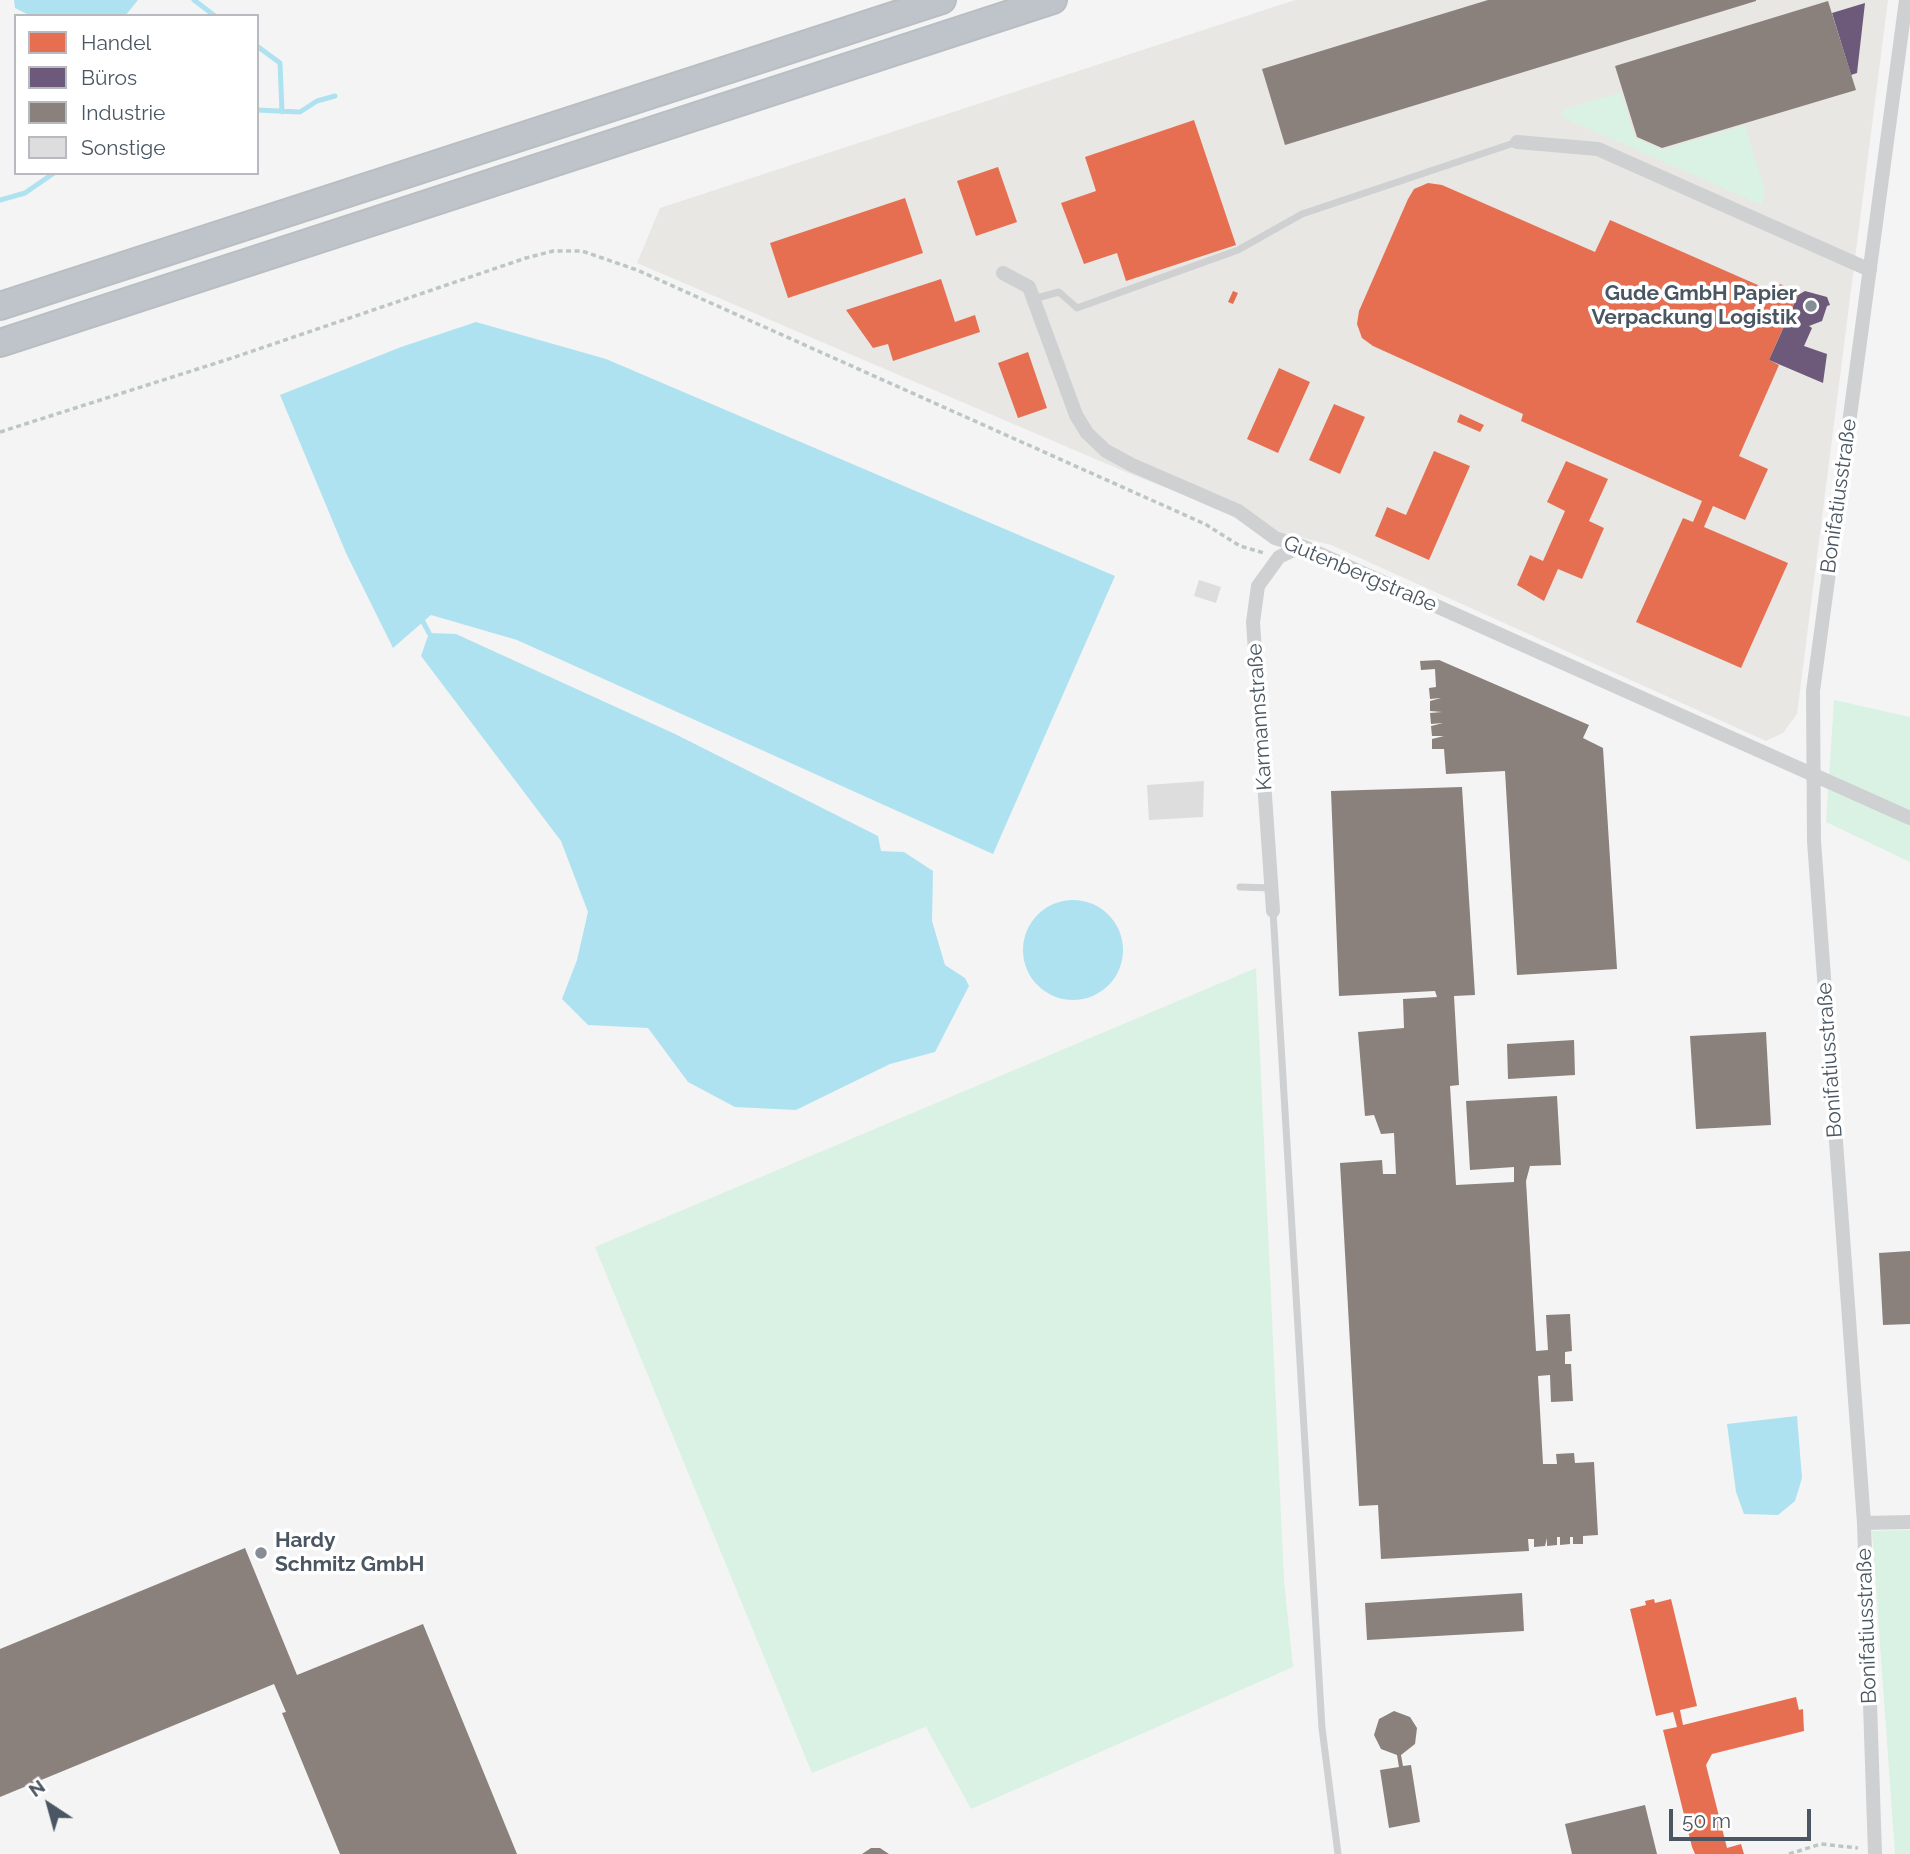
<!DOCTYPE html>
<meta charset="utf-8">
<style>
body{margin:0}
#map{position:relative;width:1910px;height:1854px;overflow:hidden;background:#f4f4f4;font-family:Raleway,sans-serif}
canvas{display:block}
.legend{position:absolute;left:14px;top:14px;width:245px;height:161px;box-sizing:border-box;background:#fff;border:2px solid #b7bbc0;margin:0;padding:9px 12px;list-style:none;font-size:21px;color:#4a5661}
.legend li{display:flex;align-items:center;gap:14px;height:35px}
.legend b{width:35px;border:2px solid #b7bbc0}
.north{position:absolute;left:14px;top:1770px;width:70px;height:70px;-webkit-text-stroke:5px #fff;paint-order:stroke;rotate:324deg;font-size:19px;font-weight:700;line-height:28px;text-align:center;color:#4a5661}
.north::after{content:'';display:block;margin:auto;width:24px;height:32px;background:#4a5661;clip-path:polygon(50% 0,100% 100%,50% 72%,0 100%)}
.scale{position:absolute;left:1669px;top:1809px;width:142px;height:32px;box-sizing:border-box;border:4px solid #4a5661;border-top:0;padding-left:9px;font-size:21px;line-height:24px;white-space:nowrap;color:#4a5661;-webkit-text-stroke:5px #fff;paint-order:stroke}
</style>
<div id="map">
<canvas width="1910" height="1854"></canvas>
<ul class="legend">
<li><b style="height:19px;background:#e76f51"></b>Handel</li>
<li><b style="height:19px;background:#6d597a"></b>Büros</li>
<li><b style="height:19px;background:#8a817c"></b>Industrie</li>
<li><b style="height:19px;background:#ddddde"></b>Sonstige</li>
</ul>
<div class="north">N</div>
<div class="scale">50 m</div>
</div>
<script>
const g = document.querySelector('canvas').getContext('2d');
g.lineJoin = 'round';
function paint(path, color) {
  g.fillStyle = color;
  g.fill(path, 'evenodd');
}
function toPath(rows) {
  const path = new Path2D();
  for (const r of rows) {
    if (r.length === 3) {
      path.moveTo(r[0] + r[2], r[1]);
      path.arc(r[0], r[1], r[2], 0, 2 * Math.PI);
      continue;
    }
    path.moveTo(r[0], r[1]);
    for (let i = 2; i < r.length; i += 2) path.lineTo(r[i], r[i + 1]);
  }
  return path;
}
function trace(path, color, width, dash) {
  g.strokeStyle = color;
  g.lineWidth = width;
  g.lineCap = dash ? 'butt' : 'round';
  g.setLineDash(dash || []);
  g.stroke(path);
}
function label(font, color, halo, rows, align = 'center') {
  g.font = font + ' Raleway,sans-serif';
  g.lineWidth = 7;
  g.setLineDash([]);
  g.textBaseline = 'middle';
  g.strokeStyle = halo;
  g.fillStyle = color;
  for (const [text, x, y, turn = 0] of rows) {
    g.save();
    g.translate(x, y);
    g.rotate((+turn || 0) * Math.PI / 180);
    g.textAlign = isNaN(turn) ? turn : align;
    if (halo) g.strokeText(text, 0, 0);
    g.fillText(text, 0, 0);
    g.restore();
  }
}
paint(toPath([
 [1295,0,1888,0,1797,714,1783,733,1766,741,1331,545,1277,531,1128,473,637,263,660,208]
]), '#e8e7e3');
paint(toPath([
 [1621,92,1635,138,1663,150,1745,125,1765,191,1762,205,1562,117,1563,110],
 [1834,700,1910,717,1910,862,1826,822],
 [1256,968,1284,1581,1293,1667,971,1809,926,1727,930,1725,812,1773,595,1247],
 [1910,1530,1910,1854,1895,1854,1872,1531]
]), '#d9f2e3');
paint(toPath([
 [14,0,138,0,125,16,31,16,15,8],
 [476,322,606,359,1115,576,993,854,517,640,431,615,393,648,346,553,280,395,401,347],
 [429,633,456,634,675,734,878,836,881,851,904,852,933,871,932,921,945,965,965,978,969,986,935,1052,890,1064,796,1110,735,1107,688,1082,648,1028,588,1025,562,999,577,960,588,912,561,841,421,656],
 [1073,950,50],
 [1797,1416,1802,1478,1795,1501,1778,1515,1744,1514,1736,1492,1727,1424]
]), '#aee2f0');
paint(toPath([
 [1194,120,1236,245,1126,281,1117,253,1084,264,1061,203,1096,191,1085,157],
 [998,167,1017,222,976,236,957,181],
 [1428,183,1442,185,1595,252,1610,220,1776,293,1780,284,1799,292,1769,360,1779,365,1739,456,1768,469,1745,520,1713,506,1704,527,1788,563,1741,668,1636,622,1683,518,1693,522,1702,501,1521,421,1523,414,1373,346,1362,338,1357,324,1359,311,1408,199,1414,189],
 [905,198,923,253,788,298,770,243],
 [941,279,955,322,975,315,980,332,893,361,888,344,873,348,846,310],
 [1233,291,1238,293,1233,304,1228,302],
 [1028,352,1047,408,1018,418,998,363],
 [1279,368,1310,382,1278,453,1247,439],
 [1334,404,1365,417,1340,474,1309,460],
 [1460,414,1484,425,1480,432,1457,422],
 [1434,451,1470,466,1429,560,1375,536,1387,507,1406,515],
 [1566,461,1608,479,1589,521,1604,528,1582,579,1558,569,1544,601,1517,585,1530,555,1543,561,1565,511,1547,502],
 [1654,1599,1655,1603,1671,1599,1697,1706,1680,1710,1683,1725,1796,1697,1799,1710,1803,1709,1804,1731,1712,1754,1706,1765,1727,1848,1741,1844,1744,1854,1695,1854,1692,1847,1663,1730,1677,1727,1673,1712,1656,1716,1630,1609,1646,1605,1645,1601]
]), '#e76f51');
paint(toPath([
 [1865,3,1857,73,1851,75,1832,13],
 [1805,291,1827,297,1830,305,1827,306,1822,321,1809,326,1812,328,1804,346,1827,354,1823,383,1769,360,1798,295]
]), '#6d597a');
paint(toPath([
 [1488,0,1756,0,1756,1,1285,145,1262,69],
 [1828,1,1856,90,1662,148,1637,137,1615,66],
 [1439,660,1589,725,1583,738,1603,748,1617,969,1517,975,1505,771,1446,774,1444,749,1432,749,1432,739,1444,736,1432,736,1431,726,1443,723,1431,724,1430,713,1442,712,1430,711,1430,701,1441,698,1430,699,1429,688,1436,687,1435,669,1421,670,1420,661],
 [1462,787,1475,995,1454,996,1459,1085,1450,1086,1456,1185,1514,1182,1514,1167,1470,1170,1466,1101,1557,1096,1561,1165,1530,1166,1526,1181,1536,1351,1548,1350,1546,1315,1570,1314,1572,1351,1565,1352,1565,1364,1571,1364,1573,1401,1551,1402,1550,1375,1538,1376,1543,1464,1557,1464,1556,1454,1574,1453,1575,1463,1594,1462,1598,1535,1583,1536,1583,1544,1573,1544,1573,1537,1570,1537,1570,1544,1560,1545,1560,1537,1557,1537,1557,1545,1547,1546,1547,1538,1545,1546,1534,1547,1534,1539,1528,1539,1529,1551,1381,1559,1378,1505,1359,1506,1340,1163,1382,1160,1383,1174,1396,1174,1394,1133,1381,1134,1374,1115,1365,1116,1358,1032,1404,1028,1403,999,1437,997,1435,991,1339,996,1331,791],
 [1766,1032,1771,1125,1696,1129,1690,1036],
 [1574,1040,1575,1075,1508,1079,1507,1044],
 [1910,1251,1910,1324,1883,1325,1879,1253],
 [245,1548,297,1675,423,1624,517,1854,340,1854,282,1713,286,1712,274,1684,0,1797,0,1649],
 [1522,1593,1524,1631,1367,1640,1365,1603],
 [1394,1711,1410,1717,1417,1728,1415,1744,1401,1755,1403,1766,1411,1765,1420,1822,1389,1828,1380,1770,1399,1767,1397,1755,1381,1749,1374,1735,1379,1719],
 [1645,1805,1657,1854,1572,1854,1565,1824],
 [871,1848,880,1848,889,1854,862,1854]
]), '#8a817c');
trace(toPath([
 [194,0,215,16],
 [257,46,280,63,282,112],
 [257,110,300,112,317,101,335,96],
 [0,200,25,193,54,173],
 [420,616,429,633]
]), '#aee2f0', 5);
paint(toPath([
 [1199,580,1221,587,1216,603,1194,596],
 [1204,781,1203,817,1149,820,1147,785]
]), '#ddddde');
const motorway = toPath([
 [0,306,942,0],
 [0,343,1053,0]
]);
trace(motorway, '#b9bec3', 30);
trace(toPath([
 [0,432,232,358,526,258,553,251,582,251,637,270,1205,524,1240,546,1264,553],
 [1789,1854,1821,1844,1858,1848]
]), '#bcc7c4', 3.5, [5, 3.5]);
trace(toPath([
 [1033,299,1059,292,1077,308,1238,250,1302,214,1517,142],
 [1240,887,1271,888],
 [1273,911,1322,1728,1338,1854]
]), '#ced0d2', 7);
trace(toPath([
 [1517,142,1598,149,1870,270],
 [1003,273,1029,287,1076,415,1087,433,1106,451,1132,465,1238,511,1275,538,1302,546,1910,818],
 [1273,911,1253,622,1258,586,1279,557,1302,546],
 [1864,1523,1910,1522],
 [1875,1854,1864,1523,1814,841,1813,691,1906,0]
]), '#ced0d2', 14);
trace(motorway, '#bec4c9', 26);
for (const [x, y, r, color] of [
 [1811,306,7,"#868d94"],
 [261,1553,7,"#868d94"]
]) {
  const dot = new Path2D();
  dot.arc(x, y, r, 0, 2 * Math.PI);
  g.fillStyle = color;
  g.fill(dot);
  trace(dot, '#fff', 2.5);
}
label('bold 21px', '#4a5661', '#fff', [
 ["Gude GmbH Papier",1797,294],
 ["Verpackung Logistik",1797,318],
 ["Hardy",275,1541,"left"],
 ["Schmitz GmbH",275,1565,"left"]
], 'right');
label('21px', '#4a5661', '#fff', [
 ["Bonifatiusstraße",1839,496,-82],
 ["Gutenbergstraße",1360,574,23],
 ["Karmannstraße",1260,717,-94],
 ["Bonifatiusstraße",1830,1060,-94],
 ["Bonifatiusstraße",1867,1626,-92]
]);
</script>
